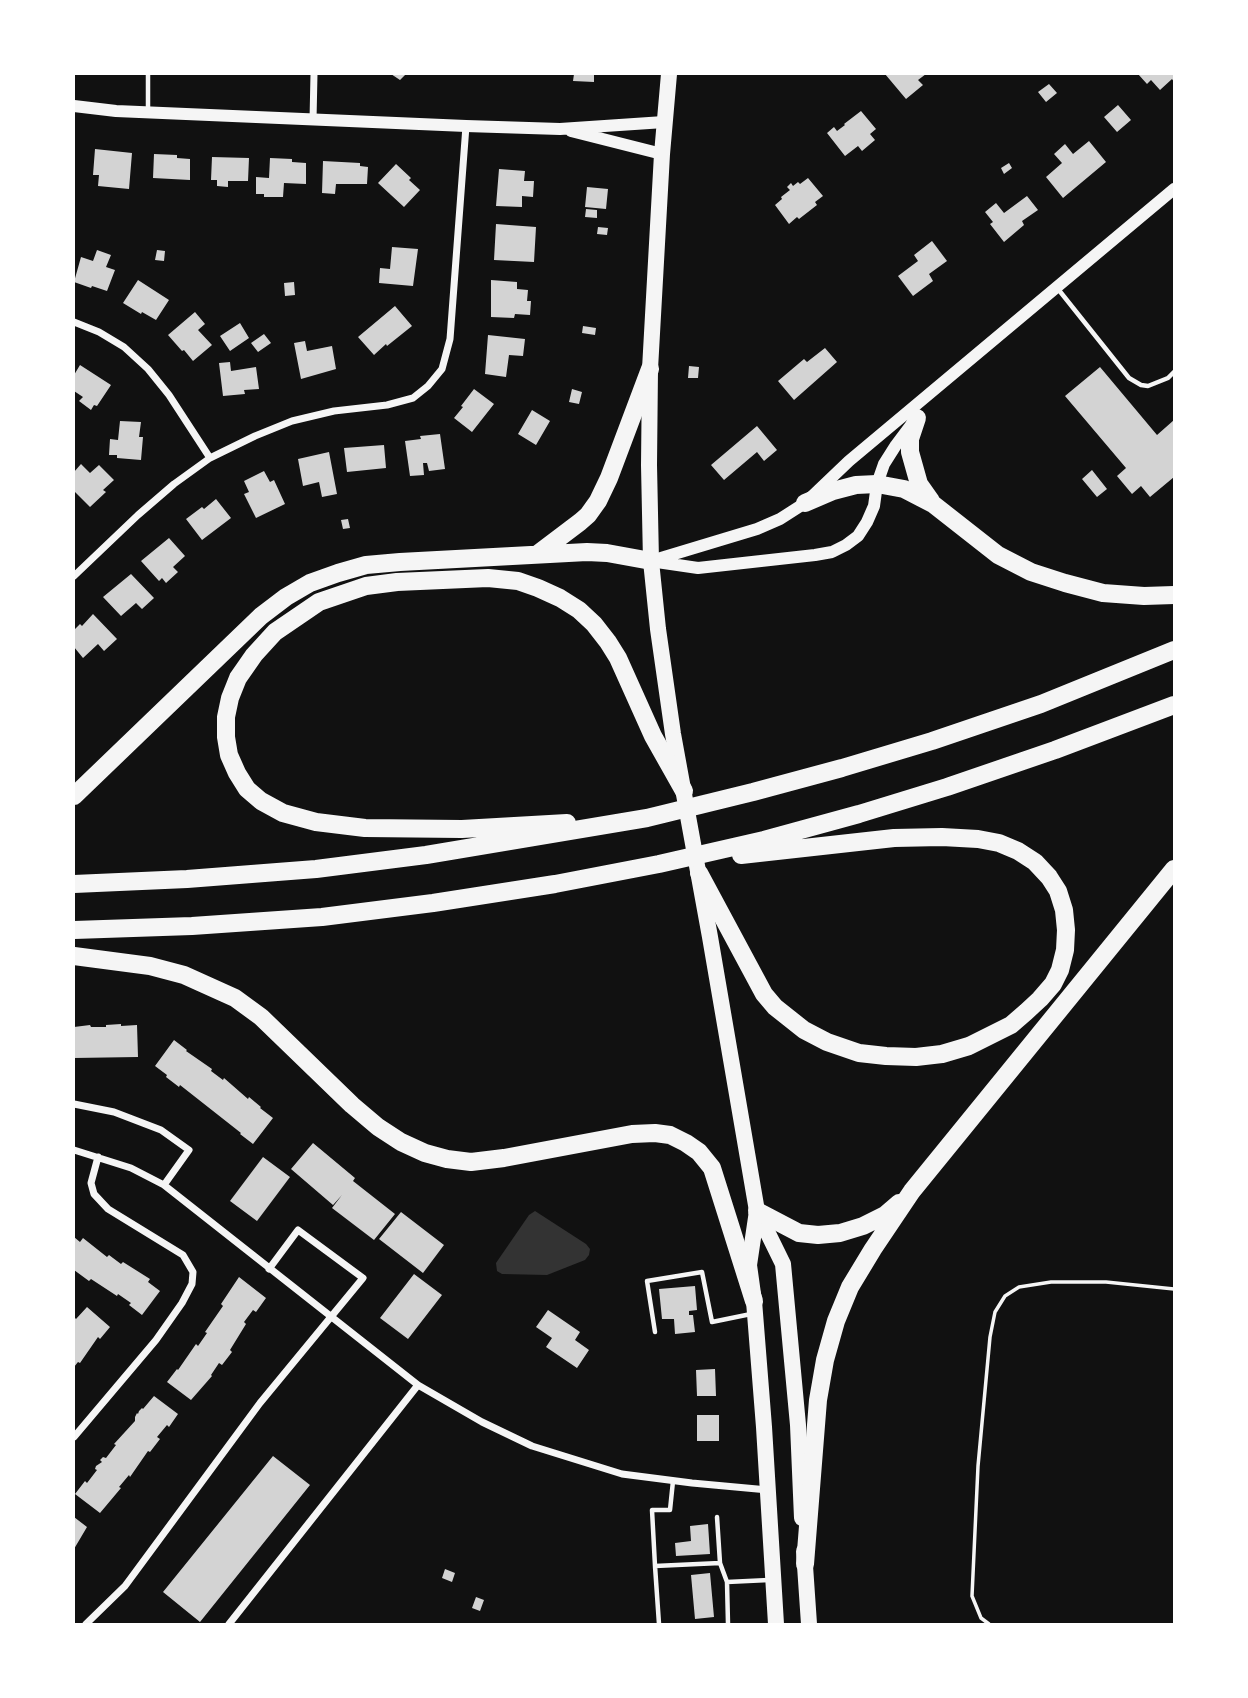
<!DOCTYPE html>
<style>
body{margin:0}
#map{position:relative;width:1248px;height:1698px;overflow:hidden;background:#111;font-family:Helvetica,sans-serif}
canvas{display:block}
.frame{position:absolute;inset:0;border:75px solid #fff;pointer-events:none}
</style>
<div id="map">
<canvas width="1248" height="1698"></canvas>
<div class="frame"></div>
</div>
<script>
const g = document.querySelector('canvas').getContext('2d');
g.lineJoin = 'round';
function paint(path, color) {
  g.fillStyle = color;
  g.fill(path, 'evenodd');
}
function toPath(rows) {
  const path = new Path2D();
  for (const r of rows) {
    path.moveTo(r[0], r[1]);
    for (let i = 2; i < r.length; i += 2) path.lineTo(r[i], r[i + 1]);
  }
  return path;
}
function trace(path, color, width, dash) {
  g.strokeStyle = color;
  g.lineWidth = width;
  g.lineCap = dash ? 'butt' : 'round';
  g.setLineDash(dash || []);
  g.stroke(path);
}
paint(toPath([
 [535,1211,586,1244,590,1249,589,1255,585,1260,547,1275,502,1274,497,1271,496,1263,529,1215]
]), '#333');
paint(toPath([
 [391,74,406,74,400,80],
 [574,74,594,74,594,82,573,81],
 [885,74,926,74,918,80,923,85,906,99],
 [1138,74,1174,74,1174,82,1172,79,1160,90,1151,80,1147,84],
 [1049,84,1057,93,1046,102,1038,92],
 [1118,105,1131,120,1117,132,1104,117],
 [861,111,876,129,870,134,875,140,862,151,858,146,845,156,827,133,834,127,837,131,845,125,844,124],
 [1089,141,1106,162,1063,198,1046,177,1062,163,1054,154,1065,144,1073,154],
 [95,149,132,153,129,189,98,186,99,175,93,175],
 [154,154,177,155,177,158,190,159,190,180,153,178],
 [212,157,249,158,248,181,228,181,228,187,217,186,217,180,211,180],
 [270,158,292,159,292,162,306,163,306,184,284,183,283,197,264,197,264,194,256,194,256,177,269,178],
 [323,161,360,163,360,166,368,167,367,184,336,184,335,194,322,193],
 [1009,163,1012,168,1004,174,1001,168],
 [396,164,411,178,409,180,420,190,404,207,378,183],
 [499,169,525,171,524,181,534,181,533,197,522,196,522,207,496,206],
 [808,178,823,196,815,202,817,205,799,219,797,217,789,224,775,205,782,199,781,197,790,190,787,187,791,183,793,186,798,182,800,184],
 [587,187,608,189,606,209,585,207],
 [1027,196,1038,210,1022,221,1024,225,1004,242,990,224,993,222,985,212,996,203,1004,213],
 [586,209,597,210,597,218,585,217],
 [496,224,536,227,534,262,494,260],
 [598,227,608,228,607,235,597,234],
 [932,241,947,261,929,274,933,281,913,296,898,276,918,261,914,255],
 [392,247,418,249,413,286,379,283,380,268,390,269],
 [97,250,111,255,106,267,115,270,107,291,92,286,91,288,74,282,81,257,93,261],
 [157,250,165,251,164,261,155,260],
 [138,280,169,300,156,320,142,312,141,314,123,303],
 [491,280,517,282,517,289,528,290,527,301,531,301,530,315,515,314,514,318,491,317],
 [294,282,295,295,285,296,284,283],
 [395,306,412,326,387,346,386,344,374,355,358,337],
 [195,312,205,324,198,330,212,345,193,361,184,350,182,351,168,335],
 [240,323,249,338,230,351,220,336],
 [583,326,596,328,595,335,582,333],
 [264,334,271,343,258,352,251,343],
 [488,335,525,339,523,356,509,355,506,377,485,374],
 [305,341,307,351,332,346,336,369,301,379,294,343],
 [825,348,837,362,794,400,778,381,804,359,807,362],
 [230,362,231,371,256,367,259,389,244,390,245,394,223,396,219,363],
 [80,365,111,385,97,406,94,405,91,410,79,401,83,397,74,391,74,375],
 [689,366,699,367,698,378,688,378],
 [1100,367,1157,435,1174,420,1174,477,1150,497,1141,486,1132,494,1117,476,1126,468,1065,396],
 [474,389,494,404,472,432,454,418,463,407,461,406],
 [572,389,582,392,579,404,569,402],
 [532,410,550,421,536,445,518,434],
 [120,421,141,422,139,437,143,437,141,460,117,458,117,455,109,455,110,439,118,440],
 [757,426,777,450,764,461,757,452,724,480,711,465],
 [440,434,445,469,429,471,427,463,423,463,424,475,410,476,405,441,421,439,420,436],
 [384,445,386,468,347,472,344,448],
 [329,452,337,494,322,497,319,482,303,486,298,459],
 [81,464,90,473,99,465,114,480,103,490,106,492,90,507,74,491,74,472],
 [1092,470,1107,489,1097,497,1082,479],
 [264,471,270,482,274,480,285,504,256,518,244,494,249,492,244,481],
 [216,499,231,518,202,540,186,519,202,507,204,509],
 [348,519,350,528,343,529,341,520],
 [169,538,185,556,173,567,178,572,166,583,162,578,159,581,141,561],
 [131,574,154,598,142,609,136,603,121,616,103,597],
 [93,614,117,639,104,651,98,644,83,658,74,647,74,630,80,624,82,626],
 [121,1024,121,1026,137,1025,138,1057,74,1058,74,1027,90,1025,91,1027,106,1027,106,1025],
 [174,1040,187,1050,186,1051,212,1069,211,1071,223,1080,224,1078,248,1099,249,1097,261,1107,260,1108,273,1118,253,1144,240,1134,241,1133,180,1085,179,1087,166,1077,167,1075,155,1066],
 [313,1143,355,1178,353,1181,395,1214,374,1240,332,1208,342,1195,333,1205,291,1169],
 [263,1157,290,1177,257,1221,230,1201],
 [401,1212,444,1245,423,1273,379,1239],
 [74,1237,80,1242,83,1238,107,1257,109,1255,121,1264,123,1262,150,1279,148,1282,160,1291,142,1315,129,1305,131,1303,118,1294,117,1296,91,1279,89,1281,74,1270],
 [414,1274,442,1295,408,1339,380,1318],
 [239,1277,266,1298,256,1312,253,1310,244,1322,246,1324,230,1350,232,1352,222,1365,219,1363,211,1375,212,1376,191,1400,167,1382,177,1369,178,1370,196,1344,198,1346,207,1333,205,1332,223,1306,221,1304],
 [695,1286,697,1310,689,1311,689,1315,693,1315,695,1332,675,1334,674,1319,662,1319,659,1289],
 [87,1307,110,1327,100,1339,98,1337,80,1363,78,1362,74,1367,74,1317,76,1319],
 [548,1310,580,1332,575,1340,589,1350,577,1368,546,1347,552,1338,536,1327],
 [715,1369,716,1396,697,1396,696,1370],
 [154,1396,178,1414,169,1427,167,1425,157,1437,160,1439,150,1452,148,1451,130,1477,129,1475,119,1487,121,1488,100,1513,75,1494,85,1481,87,1483,97,1470,95,1469,96,1466,102,1462,100,1460,103,1457,106,1458,116,1445,114,1444,135,1421,135,1417,137,1413,138,1414,139,1411,142,1408,143,1409],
 [697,1415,719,1415,719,1441,697,1441],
 [273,1456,310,1485,200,1622,163,1592],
 [74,1517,87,1527,74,1549],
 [708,1524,710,1554,676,1556,675,1543,691,1541,690,1526],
 [445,1569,455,1573,452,1582,442,1578],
 [710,1573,714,1617,695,1619,691,1575],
 [476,1597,484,1600,480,1611,472,1608]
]), '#d3d3d3');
trace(toPath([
 [989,1624,981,1618,972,1596,978,1466,990,1337,995,1312,1005,1296,1019,1287,1051,1282,1106,1282,1174,1289]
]), '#f5f5f5', 3.5);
trace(toPath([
 [148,111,148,74],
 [1058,289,1129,378,1141,385,1148,386,1168,378,1174,372],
 [655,1332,647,1281,702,1272,712,1322,751,1314],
 [717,1517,720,1563,727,1582],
 [655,1566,652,1510,670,1510,673,1481],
 [659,1624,655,1566,720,1563],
 [728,1624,727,1582,769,1580]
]), '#f5f5f5', 4.5);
trace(toPath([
 [313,120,314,74],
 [74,322,99,332,124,347,148,369,169,395,210,458],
 [74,576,138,515,174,484,210,458,255,436,292,421,334,411,387,405,413,398,428,386,442,369,450,339,466,126],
 [74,1104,114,1112,161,1130,189,1150,164,1185],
 [74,1150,131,1168,164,1185,418,1385,482,1422,532,1446,622,1474,692,1483,768,1490],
 [74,1437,156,1340,182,1303,192,1284,193,1272,183,1255,108,1209,94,1194,91,1183,98,1157],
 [86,1624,125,1586,260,1403,363,1278,298,1230,269,1269],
 [229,1624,418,1385]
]), '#f5f5f5', 7);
trace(toPath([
 [74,106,116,111,466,126,560,129,664,122],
 [571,131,662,154],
 [651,561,757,529,780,519,805,503,849,461,1174,189],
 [657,562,698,568,815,555,832,552,846,545,858,536,867,522,874,506,877,484,884,464,896,445,911,425]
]), '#f5f5f5', 12);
trace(toPath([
 [669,74,662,154,650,369,649,465,651,561,658,629,673,734,710,937,757,1211,783,1264,798,1425,802,1518],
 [757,1211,749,1265,754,1301,764,1427,776,1624],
 [804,1551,809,1624]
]), '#f5f5f5', 16);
trace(toPath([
 [917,418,910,439,910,452,919,484,931,501],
 [805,503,833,491,856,485,877,484,904,489,933,504,998,555,1031,572,1065,583,1103,593,1144,596,1174,595],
 [539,553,580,522,588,515,598,501,609,478,650,369],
 [74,796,261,616,286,597,310,583,338,573,366,565,400,562,587,552,607,553,651,561],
 [567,823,462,829,365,828,316,822,283,813,261,801,247,789,237,773,229,755,226,737,226,717,230,698,238,678,254,655,275,632,319,602,366,586,397,582,488,578,518,581,538,588,560,598,579,610,594,624,608,642,618,658,653,736,684,791],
 [699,873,764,994,775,1007,804,1030,827,1042,859,1053,886,1056,916,1057,942,1054,969,1046,1011,1025,1026,1012,1040,999,1053,984,1060,970,1065,950,1066,930,1064,910,1058,891,1049,877,1035,862,1018,851,999,843,978,839,942,837,894,838,741,855],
 [74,884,187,879,316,869,426,855,647,818,753,792,842,768,932,741,1041,704,1174,650],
 [74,930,192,926,322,917,433,903,555,884,659,864,764,840,859,814,947,787,1055,750,1174,705],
 [74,956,150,966,184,975,235,998,261,1017,352,1105,378,1127,401,1142,425,1153,447,1159,471,1162,504,1158,632,1134,655,1133,670,1135,686,1143,699,1152,712,1168,754,1301],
 [757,1211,799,1233,818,1235,840,1233,863,1226,885,1215,899,1203],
 [805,1564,818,1400,825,1360,836,1321,850,1287,873,1249,912,1191,1174,869]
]), '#f5f5f5', 18);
</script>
